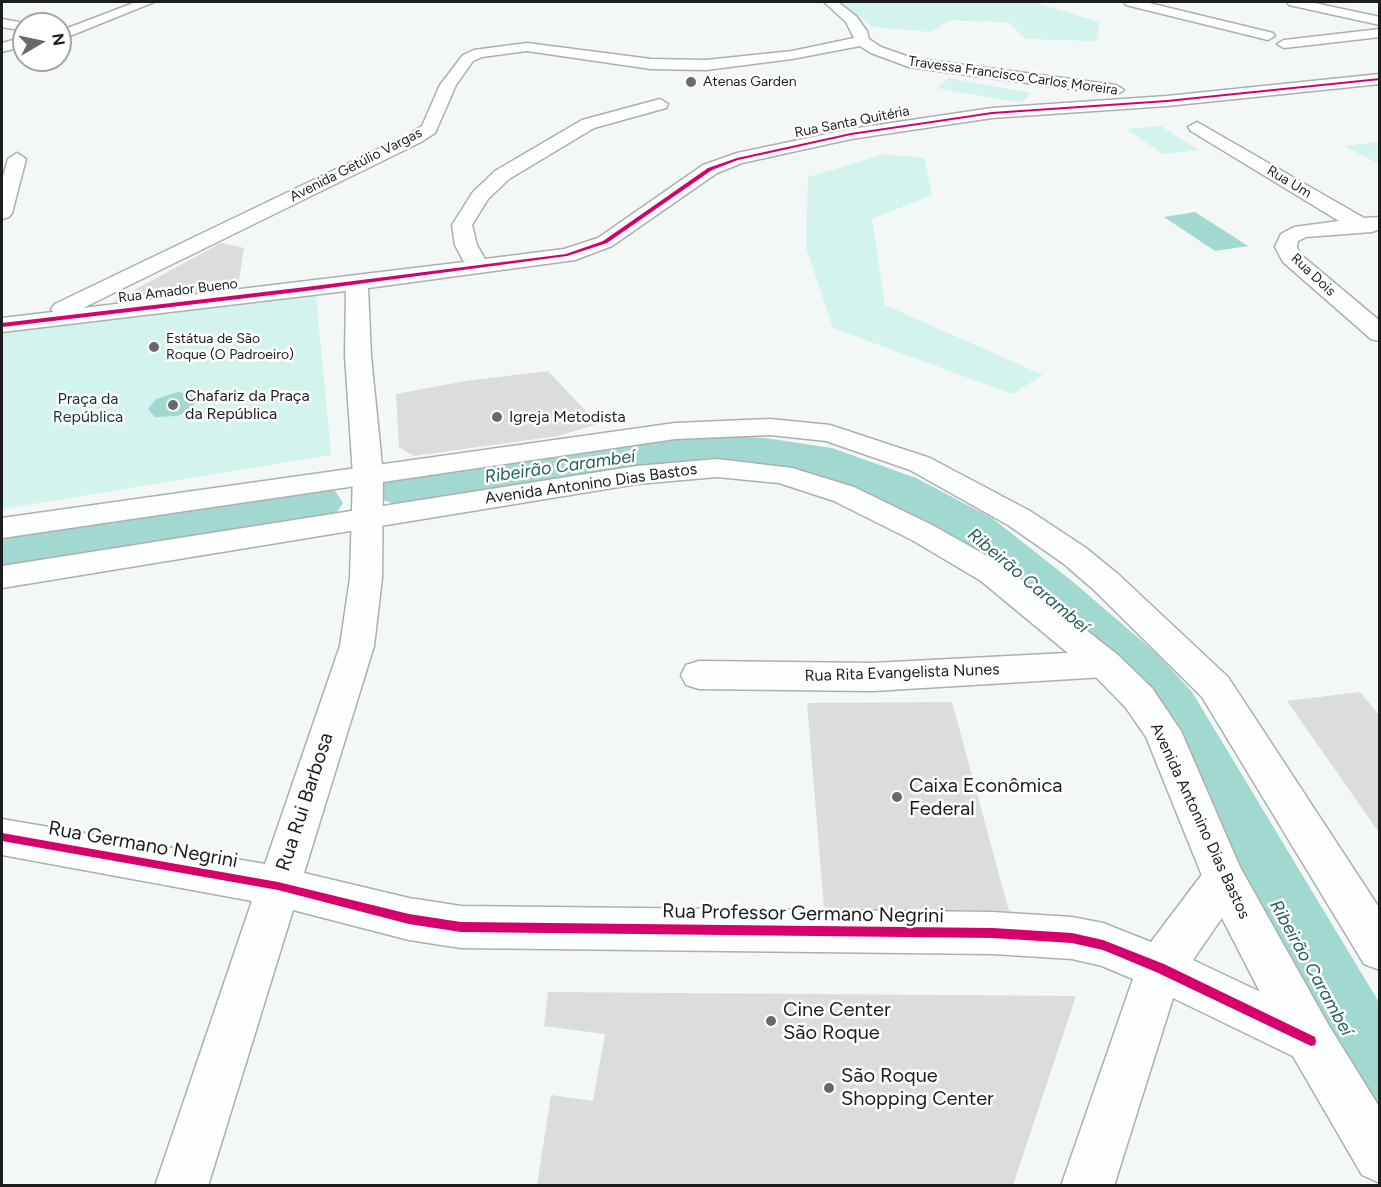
<!DOCTYPE html>
<meta charset="utf-8">
<style>
body{margin:0}
#map{position:relative;width:1381px;height:1187px;overflow:hidden;background:#f3f7f6;font-family:Figtree,sans-serif}
canvas{display:block}
.frame{position:absolute;inset:0;border:3px solid #1c1e1d;pointer-events:none}
.north{position:absolute;left:12px;top:12px;width:60px;height:60px;box-sizing:border-box;background:#fff;border:2px solid #a4a5a5;border-radius:50%;rotate:81deg;font-size:16px;font-weight:700;line-height:24px;text-align:center;color:#1c1e1d}
.north::after{content:'';display:block;margin:auto;width:21px;height:27px;background:#676a69;clip-path:polygon(50% 0,100% 100%,50% 72%,0 100%)}
</style>
<div id="map">
<canvas width="1381" height="1187"></canvas>
<div class="frame"></div>
<div class="north">N</div>
</div>
<script>
const g = document.querySelector('canvas').getContext('2d');
g.lineJoin = 'round';
function paint(path, color) {
  g.fillStyle = color;
  g.fill(path, 'evenodd');
}
function toPath(rows) {
  const path = new Path2D();
  for (const r of rows) {
    path.moveTo(r[0], r[1]);
    for (let i = 2; i < r.length; i += 2) path.lineTo(r[i], r[i + 1]);
  }
  return path;
}
function trace(path, color, width, dash) {
  g.strokeStyle = color;
  g.lineWidth = width;
  g.lineCap = dash ? 'butt' : 'round';
  g.setLineDash(dash || []);
  g.stroke(path);
}
function label(font, color, halo, rows, align = 'center') {
  g.font = font + ' Figtree,sans-serif';
  g.lineWidth = 5;
  g.setLineDash([]);
  g.textBaseline = 'middle';
  g.strokeStyle = halo;
  g.fillStyle = color;
  for (const [text, x, y, turn = 0] of rows) {
    g.save();
    g.translate(x, y);
    g.rotate((+turn || 0) * Math.PI / 180);
    g.textAlign = isNaN(turn) ? turn : align;
    if (halo) g.strokeText(text, 0, 0);
    g.fillText(text, 0, 0);
    g.restore();
  }
}
paint(toPath([
 [841,2,1032,2,1100,22,1096,41,1025,39,1010,23,950,20,931,32,873,27],
 [949,78,1031,93,1021,103,937,88],
 [1161,126,1199,150,1163,154,1126,129],
 [1379,142,1379,164,1344,146],
 [885,154,924,158,932,195,872,219,885,305,1043,375,1012,394,833,328,806,247,808,177],
 [316,294,331,455,2,509,2,332]
]), '#d3f4ee');
paint(toPath([
 [1195,212,1248,246,1215,251,1164,217],
 [178,392,191,394,197,401,190,410,177,416,155,417,148,409,156,399]
]), '#a1d8d0');
paint(toPath([
 [699,435,765,438,832,448,916,478,992,518,1072,581,1156,653,1192,692,1380,1004,1380,1135,1348,1122,1144,730,1110,687,1030,611,952,544,878,502,821,478,765,470,699,465,624,473,404,506,385,501,377,489,385,477,404,472,624,441,699,435],
 [316,486,335,491,343,503,335,515,2,571,2,533,316,486]
]), '#a1d8d0');
paint(toPath([
 [221,243,244,248,238,287,112,302],
 [548,371,598,424,558,436,414,456,399,447,396,394,465,381],
 [1360,692,1380,716,1380,834,1287,701],
 [952,702,1009,911,824,908,807,703],
 [548,992,1076,996,1013,1185,537,1185,551,1095,593,1101,605,1034,544,1026]
]), '#dbdddd');
const minor = toPath([
 [824,2,838,2,856,16,867,31,869,39,881,47,912,58,1116,85,1124,90,1116,95,909,67,871,53,860,46,792,59,706,70,651,69,527,51,482,57,473,61,456,85,435,133,421,142,83,308,464,262,455,245,452,225,473,192,495,171,582,120,660,99,668,104,666,108,594,128,509,179,488,199,472,225,477,245,485,259,564,249,598,238,703,165,737,153,851,129,992,108,1167,96,1380,74,1380,84,1167,106,992,118,851,139,742,163,717,173,612,246,575,260,368,288,371,356,383,475,382,578,374,646,304,873,409,898,461,906,993,912,1072,917,1103,923,1151,942,1209,865,1224,860,1239,865,1245,879,1239,893,1193,960,1328,1024,1335,1041,1328,1058,1311,1065,1173,998,1114,1186,1061,1186,1133,979,1102,966,1072,959,993,954,461,948,409,940,293,910,208,1186,155,1186,252,901,2,855,2,819,265,864,340,646,350,578,353,475,345,356,346,291,2,332,2,318,53,312,51,309,55,304,409,134,422,126,440,85,463,55,474,50,527,43,651,59,706,60,792,51,854,38,846,22,824,2],
 [1124,2,1145,2,1273,33,1275,36,1268,40,1126,5,1124,2],
 [1287,2,1310,2,1380,17,1380,25,1289,5,1287,2],
 [2,19,24,23,29,24,24,24,24,31,2,27,2,19],
 [1380,29,1380,37,1284,48,1277,44,1284,40,1380,29],
 [1197,122,1364,218,1380,217,1380,229,1372,232,1306,237,1298,241,1297,247,1300,254,1380,321,1380,341,1371,339,1283,262,1275,247,1281,234,1294,227,1339,221,1191,131,1188,127,1197,122],
 [17,153,26,159,12,213,9,217,2,219,2,180,8,159,17,153],
 [1105,651,1118,655,1123,664,1118,673,1105,677,873,691,699,689,686,685,681,675,686,665,699,661,873,663,1105,651]
]);
const major = toPath([
 [136,2,154,2,60,40,60,31,136,2],
 [24,37,24,46,2,52,2,43,24,37],
 [770,419,830,425,930,458,1030,511,1086,548,1118,574,1228,677,1380,909,1380,970,1364,964,1202,697,1094,590,1064,564,1008,525,910,470,826,441,770,435,675,439,2,538,2,518,675,423,770,419],
 [717,459,792,468,854,487,934,526,1003,565,1118,655,1152,688,1181,731,1240,867,1328,1024,1380,1108,1380,1183,1362,1175,1294,1058,1209,893,1146,737,1126,708,1092,673,981,581,912,540,834,501,779,483,717,477,637,484,2,588,2,566,637,466,717,459]
]);
trace(minor, '#adafae', 3);
trace(major, '#adafae', 3);
paint(minor, '#fdfefe');
paint(major, '#fdfefe');
paint(toPath([
 [1380,78,1380,80,1167,102,992,114,851,135,738,160,712,170,607,243,567,256,306,291,2,327,2,323,306,287,566,254,603,241,708,168,737,158,851,133,992,112,1167,100,1380,78],
 [2,833,278,882,409,914,461,922,993,928,1072,933,1103,940,1164,964,1315,1037,1316,1041,1315,1045,1311,1046,1156,972,1103,950,1072,943,993,938,461,932,409,924,278,890,2,841,2,833]
]), '#d6006c');
for (const [x, y, r, color] of [
 [691,82,6,"#676a69"],
 [154,347,6,"#676a69"],
 [173,405,6,"#676a69"],
 [497,417,6,"#676a69"],
 [897,797,6,"#676a69"],
 [771,1021,6,"#676a69"],
 [829,1088,6,"#676a69"]
]) {
  const dot = new Path2D();
  dot.arc(x, y, r, 0, 2 * Math.PI);
  g.fillStyle = color;
  g.fill(dot);
  trace(dot, '#fff', 2);
}
label('14px', '#1c1e1d', '#fff', [
 ["Travessa Francisco Carlos Moreira",1013,76,8],
 ["Rua Santa Quitéria",852,122,-11],
 ["Avenida Getúlio Vargas",356,165,-27],
 ["Rua Um",1289,182,31],
 ["Rua Dois",1313,275,43],
 ["Rua Amador Bueno",178,291,-7]
]);
label('14px', '#1c1e1d', '#fff', [
 ["Atenas Garden",703,82],
 ["Estátua de São",166,339],
 ["Roque (O Padroeiro)",166,355]
], 'left');
label('16px', '#1c1e1d', '#fff', [
 ["Chafariz da Praça",185,396],
 ["da República",185,414],
 ["Igreja Metodista",509,417]
], 'left');
label('16px', '#133834', '#fff', [
 ["Praça da",88,399],
 ["República",88,417]
]);
label('16px', '#1c1e1d', '#fff', [
 ["Avenida Antonino Dias Bastos",591,484,-8],
 ["Rua Rita Evangelista Nunes",902,673,-2],
 ["Avenida Antonino Dias Bastos",1200,821,65]
]);
label('italic 18px', '#24625a', '#fff', [
 ["Ribeirão Carambeí",560,467,-8],
 ["Ribeirão Carambeí",1028,581,40],
 ["Ribeirão Carambeí",1311,968,61]
]);
label('20px', '#1c1e1d', '#fff', [
 ["Caixa Econômica",909,786],
 ["Federal",909,809],
 ["Cine Center",783,1010],
 ["São Roque",783,1033],
 ["São Roque",841,1076],
 ["Shopping Center",841,1099]
], 'left');
label('20px', '#1c1e1d', '#fff', [
 ["Rua Rui Barbosa",305,802,-72],
 ["Rua Germano Negrini",143,845,10],
 ["Rua Professor Germano Negrini",803,914,1]
]);
</script>
